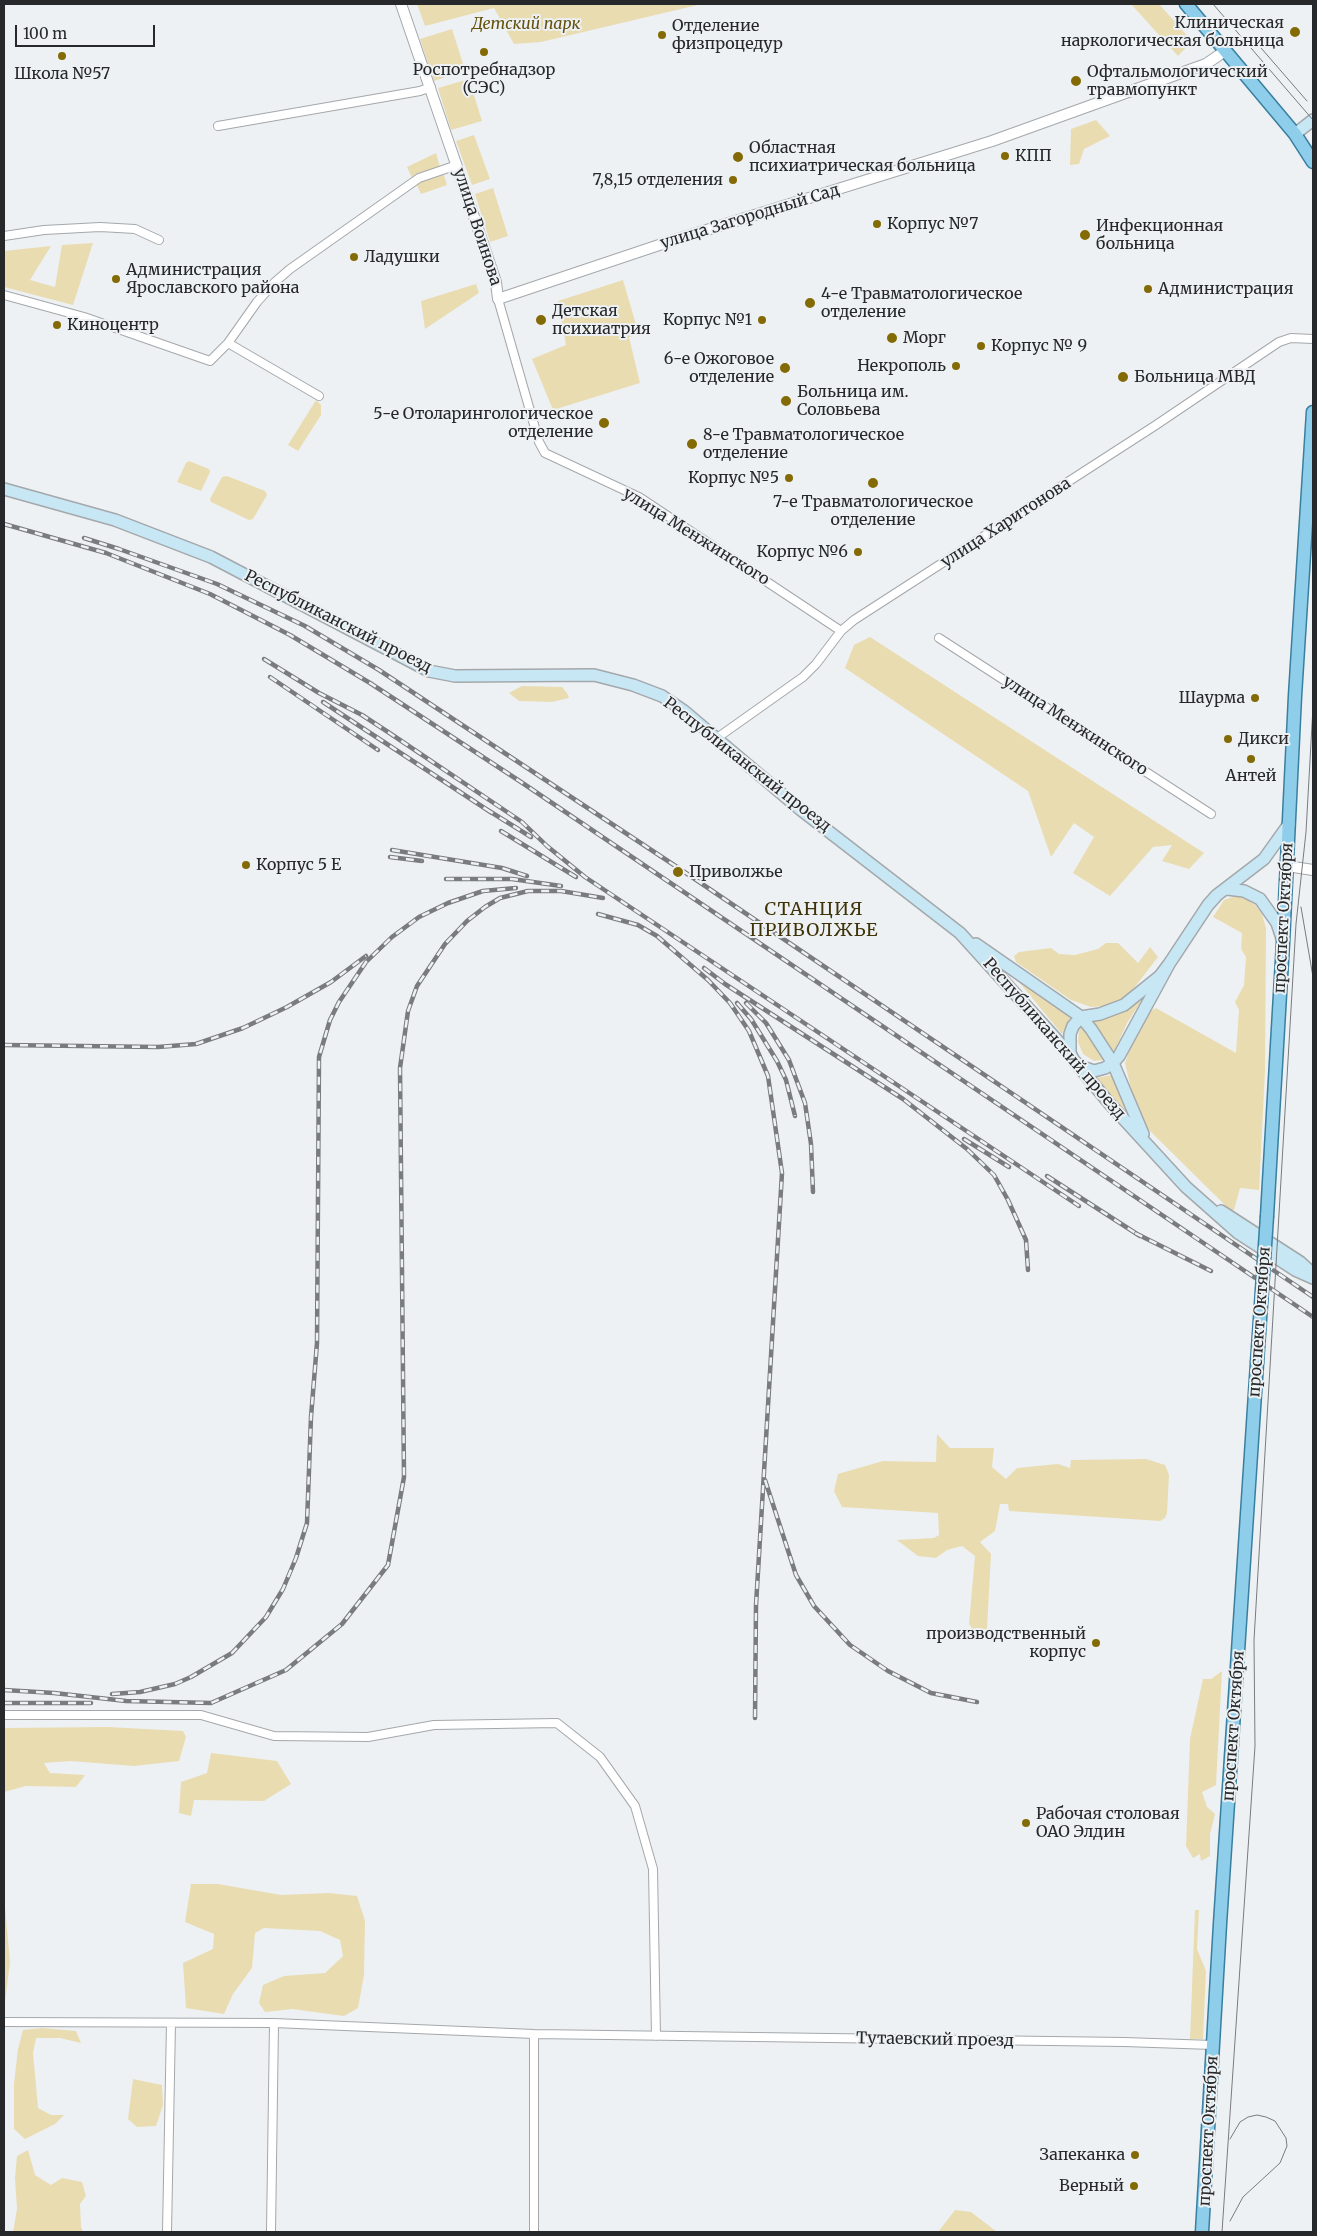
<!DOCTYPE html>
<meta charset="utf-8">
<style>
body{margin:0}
#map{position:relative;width:1317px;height:2236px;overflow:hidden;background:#edf1f4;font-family:Merriweather,serif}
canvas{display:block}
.frame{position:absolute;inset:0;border:5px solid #262829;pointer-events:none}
.scale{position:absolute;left:15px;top:25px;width:140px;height:22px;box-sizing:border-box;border:2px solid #262829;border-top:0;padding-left:6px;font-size:15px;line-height:18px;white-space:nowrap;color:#262829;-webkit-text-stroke:4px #edf1f4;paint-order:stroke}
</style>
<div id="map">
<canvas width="1317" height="2236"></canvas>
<div class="frame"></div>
<div class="scale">100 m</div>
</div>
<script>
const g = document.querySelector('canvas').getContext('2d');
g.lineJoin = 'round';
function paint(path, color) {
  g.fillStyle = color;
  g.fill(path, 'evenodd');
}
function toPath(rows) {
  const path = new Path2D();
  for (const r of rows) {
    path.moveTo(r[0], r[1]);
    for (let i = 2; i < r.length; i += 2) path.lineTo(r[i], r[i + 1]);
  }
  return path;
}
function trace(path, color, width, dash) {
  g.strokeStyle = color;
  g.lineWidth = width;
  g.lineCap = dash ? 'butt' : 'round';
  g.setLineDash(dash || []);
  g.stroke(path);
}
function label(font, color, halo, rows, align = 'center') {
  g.font = font + ' Merriweather,serif';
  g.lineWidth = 4;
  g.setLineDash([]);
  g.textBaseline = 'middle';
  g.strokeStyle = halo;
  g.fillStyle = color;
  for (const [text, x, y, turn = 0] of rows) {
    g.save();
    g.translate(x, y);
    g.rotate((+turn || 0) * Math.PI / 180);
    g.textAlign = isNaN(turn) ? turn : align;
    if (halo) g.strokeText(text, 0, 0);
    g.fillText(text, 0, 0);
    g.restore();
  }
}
paint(toPath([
 [417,4,702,4,541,42,514,44,494,8,425,26],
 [1131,4,1159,4,1192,41,1178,56],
 [452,29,465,70,434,81,420,39],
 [469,79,482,121,451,130,438,88],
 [1096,120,1110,136,1084,149,1079,164,1070,165,1071,129],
 [474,135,490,179,472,185,456,141],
 [436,153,440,167,412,178,407,167],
 [443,172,447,185,421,194,416,183],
 [493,188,508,236,490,242,475,194],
 [93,243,73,305,4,287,4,251,51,246,30,280,55,287,62,245],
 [623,280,639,335,629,337,640,383,553,410,532,359,566,345,558,301],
 [476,284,479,293,425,329,421,301],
 [316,400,321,405,321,415,298,451,288,445],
 [189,461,209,469,210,472,201,491,177,482,186,463],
 [227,476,265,491,267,495,253,519,249,520,211,502,210,499,222,477],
 [870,637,1204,853,1189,869,1162,861,1172,845,1153,847,1110,896,1073,873,1094,837,1074,823,1051,857,1028,791,845,668,854,645],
 [522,686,562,687,567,693,569,698,552,702,519,701,509,693],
 [1235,896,1245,898,1255,905,1262,914,1266,928,1265,1071,1259,1190,1240,1188,1234,1210,1231,1211,1149,1130,1134,1102,1125,1063,1131,1045,1150,1011,1156,1008,1236,1053,1239,1010,1235,1002,1244,985,1246,957,1241,949,1242,933,1213,917,1224,900],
 [1106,943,1118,943,1138,963,1150,947,1158,957,1131,992,1119,1001,1105,1006,1091,1007,1071,1000,1016,962,1014,956,1019,952,1051,948,1059,954,1075,955,1098,949],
 [1013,975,1071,1016,1062,1034],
 [1142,1000,1127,1023,1113,1054,1090,1020,1117,1015],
 [1082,1027,1096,1047,1104,1060,1094,1061,1083,1054,1078,1042,1079,1030],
 [1113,1075,1130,1120,1095,1078],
 [937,1434,950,1448,994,1448,992,1467,1006,1479,1017,1468,1058,1464,1070,1468,1071,1460,1146,1459,1165,1465,1169,1475,1167,1513,1165,1518,1160,1521,1009,1511,1008,1504,1000,1504,995,1531,980,1542,991,1554,987,1629,974,1631,969,1624,975,1556,962,1546,947,1550,936,1558,918,1556,897,1540,934,1538,939,1535,938,1513,842,1507,834,1491,838,1474,883,1461,936,1462],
 [1222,1671,1216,1785,1202,1792,1207,1807,1215,1814,1210,1834,1210,1856,1201,1861,1200,1854,1193,1858,1186,1846,1190,1739,1203,1679,1211,1679],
 [108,1727,183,1731,186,1737,179,1761,134,1766,70,1761,44,1763,50,1773,85,1775,76,1787,26,1786,4,1792,4,1728],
 [211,1753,277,1761,291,1784,264,1801,194,1800,191,1816,179,1813,181,1782,207,1773],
 [191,1884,218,1884,281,1895,328,1893,357,1896,365,1921,364,1975,358,2008,344,2016,292,2009,265,2012,259,2003,263,1985,284,1976,325,1973,343,1956,340,1940,320,1931,264,1928,255,1933,252,1968,233,1994,224,2014,186,2008,183,1963,213,1949,214,1934,185,1922],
 [4,1896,10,1962,4,2010],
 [1195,1910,1199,1910,1197,1949,1206,1971,1203,2039,1190,2039],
 [42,2028,76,2031,81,2043,60,2038,36,2038,33,2053,38,2108,51,2115,64,2115,55,2124,25,2139,14,2129,14,2084,18,2049,23,2030],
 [133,2079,162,2085,163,2105,156,2126,137,2127,128,2119],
 [28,2150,35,2175,51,2185,62,2178,82,2182,86,2196,80,2204,81,2227,83,2232,13,2232,17,2209,15,2178,17,2156],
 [955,2210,971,2212,997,2232,938,2232]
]), '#eadcb1');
const minor = toPath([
 [218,126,420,91,431,87],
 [4,236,44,230,100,227,135,229,159,240],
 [4,295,84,317,210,361,228,343,257,302,275,282,290,269,419,178,457,165],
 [498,299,539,442,545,453,639,497,841,631],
 [228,343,319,396],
 [939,638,1211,814],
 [717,738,803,677,816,664,841,631,854,620,1156,425,1279,342,1291,338,1313,339],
 [4,1715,201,1715,274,1736,368,1737,434,1725,557,1723,600,1757,635,1806,653,1869,656,2036],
 [4,2022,274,2023,534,2034,1124,2042,1213,2045],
 [167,2232,171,2023],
 [271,2232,274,2023],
 [534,2232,534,2034]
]);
const tertiary = toPath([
 [401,4,466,193,496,282,498,299,668,242,992,141,1206,64,1225,51],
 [1287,866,1313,870]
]);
const secondary = toPath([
 [1295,134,1313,120],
 [4,489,115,520,211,557,429,671,455,676,594,675,633,685,662,696,684,711,801,810,960,933,1057,1040,1109,1103,1186,1187,1238,1233,1295,1270,1313,1278],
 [1227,889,1244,891,1260,899,1277,923,1282,938],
 [976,944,1081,1017,1091,1029,1113,1063,1143,1134],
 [1169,964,1160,976,1124,1005,1100,1014,1081,1017,1073,1026,1070,1034,1070,1053,1074,1061,1082,1067,1094,1071,1105,1068,1113,1063,1119,1056,1169,964,1208,905,1217,895,1264,859,1289,824],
 [1221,1211,1300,1262,1313,1274]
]);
const primary = toPath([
 [1186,4,1295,134,1313,162],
 [1267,1216,1283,943,1295,696,1313,412],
 [1202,2232,1220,1924,1257,1363]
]);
trace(minor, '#a4a8ab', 10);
trace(tertiary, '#a4a8ab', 12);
trace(secondary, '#a4a8ab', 14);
trace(primary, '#397f9f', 15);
trace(minor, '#fff', 8);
trace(tertiary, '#fff', 10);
trace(secondary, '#c7e7f5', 11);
trace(primary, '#8eceeb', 12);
trace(toPath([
 [1213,4,1313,120],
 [1255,41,1307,101],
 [1301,907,1313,977],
 [1230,2139,1240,2122,1248,2117,1257,2115,1266,2117,1275,2121,1286,2138,1287,2146,1280,2163,1243,2197,1230,2221],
 [1222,2232,1255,1746,1254,1640,1296,924,1306,832,1313,707]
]), '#797b7d', 1);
const rail = toPath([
 [4,524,106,553,210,594,290,635,370,683,521,782,1313,1317],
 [84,538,119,549,217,584,305,626,379,670,680,869,1313,1297],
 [264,659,319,693,362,715,388,732,522,822,547,846,585,877,1079,1206],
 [270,677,378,750],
 [323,702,492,813],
 [486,809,531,837],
 [501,831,576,877],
 [392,850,502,868,527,876],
 [390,857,422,861],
 [446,879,512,879,561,886],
 [598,914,638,925,657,936,708,980,730,1003,749,1031,768,1076,782,1173,756,1605,755,1718],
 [704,968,725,984,903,1099,967,1149,994,1175,1008,1200,1026,1240,1028,1270],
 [737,1003,751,1019,777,1061,786,1080,795,1116],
 [746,1003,766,1023,789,1060,805,1103,811,1144,813,1192],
 [4,1045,158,1047,196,1044,243,1028,287,1007,331,982,366,956],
 [964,1139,1009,1167],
 [1047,1176,1140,1236],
 [1135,1233,1211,1271],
 [765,1480,796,1575,814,1606,850,1645,888,1671,931,1693,977,1702],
 [4,1690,54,1693,126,1701,211,1703,286,1670,342,1624,388,1565,404,1477,400,1068,408,1011,417,986,445,944,467,921,485,907,500,898,528,891,561,891,603,898],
 [112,1694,140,1692,175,1684,191,1677,232,1653,266,1617,283,1589,296,1558,307,1523,311,1417,317,1343,319,1057,330,1020,339,1002,366,962,392,937,419,917,448,903,483,891,516,888],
 [4,1703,91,1703]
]);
trace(rail, '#797b7d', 4.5);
trace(rail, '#edf1f4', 2.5, [8]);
const primaryBridge = toPath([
 [1257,1363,1267,1216]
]);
trace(primaryBridge, '#397f9f', 15, []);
trace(primaryBridge, '#8eceeb', 12);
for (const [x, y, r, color] of [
 [1295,32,6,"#836a04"],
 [662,35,5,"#836a04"],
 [484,52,5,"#836a04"],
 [62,56,5,"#836a04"],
 [1076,81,6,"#836a04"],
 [1005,156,5,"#836a04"],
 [738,157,6,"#836a04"],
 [733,180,5,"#836a04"],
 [877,224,5,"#836a04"],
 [1085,235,6,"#836a04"],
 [354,257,5,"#836a04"],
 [116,279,5,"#836a04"],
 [1148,289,5,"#836a04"],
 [810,303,6,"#836a04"],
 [541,320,6,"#836a04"],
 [762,320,5,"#836a04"],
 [57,325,5,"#836a04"],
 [892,338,6,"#836a04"],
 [981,346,5,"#836a04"],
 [956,366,5,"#836a04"],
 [785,368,6,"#836a04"],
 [1123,377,6,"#836a04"],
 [786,401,6,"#836a04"],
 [604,423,6,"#836a04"],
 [692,444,6,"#836a04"],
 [789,478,5,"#836a04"],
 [873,483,6,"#836a04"],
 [858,552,5,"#836a04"],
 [1255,698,5,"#836a04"],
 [1228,739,5,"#836a04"],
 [1251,759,5,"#836a04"],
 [246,865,5,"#836a04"],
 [678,872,6,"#836a04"],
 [1096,1643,5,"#836a04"],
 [1026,1823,5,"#836a04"],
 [1135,2155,5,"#836a04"],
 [1134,2186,5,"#836a04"]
]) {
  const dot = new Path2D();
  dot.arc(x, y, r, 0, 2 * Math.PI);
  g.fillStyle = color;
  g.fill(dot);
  trace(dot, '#edf1f4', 2);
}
label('16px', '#262829', '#edf1f4', [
 ["Клиническая",1284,23,"right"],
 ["наркологическая больница",1284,41,"right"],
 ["Отделение",672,26],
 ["физпроцедур",672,44],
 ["Роспотребнадзор",484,70,"center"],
 ["(СЭС)",484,88,"center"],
 ["Офтальмологический",1087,72],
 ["травмопункт",1087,90],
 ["Школа №57",62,74,"center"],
 ["Областная",749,148],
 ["психиатрическая больница",749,166],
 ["КПП",1015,156],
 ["7,8,15 отделения",723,180,"right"],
 ["Корпус №7",887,224],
 ["Инфекционная",1096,226],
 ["больница",1096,244],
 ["Ладушки",364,257],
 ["Администрация",126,270],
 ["Ярославского района",126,288],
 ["Администрация",1158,289],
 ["4-е Травматологическое",821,294],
 ["отделение",821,312],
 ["Детская",552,311],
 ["психиатрия",552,329],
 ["Корпус №1",752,320,"right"],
 ["Киноцентр",67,325],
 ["Морг",903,338],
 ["Корпус № 9",991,346],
 ["6-е Ожоговое",774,359,"right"],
 ["отделение",774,377,"right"],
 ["Некрополь",946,366,"right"],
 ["Больница МВД",1134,377],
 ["Больница им.",797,392],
 ["Соловьева",797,410],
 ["5-е Отоларингологическое",593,414,"right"],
 ["отделение",593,432,"right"],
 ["8-е Травматологическое",703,435],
 ["отделение",703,453],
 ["Корпус №5",779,478,"right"],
 ["7-е Травматологическое",873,502,"center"],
 ["отделение",873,520,"center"],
 ["Корпус №6",848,552,"right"],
 ["Шаурма",1245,698,"right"],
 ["Дикси",1238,739],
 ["Антей",1251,776,"center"],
 ["Корпус 5 E",256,865],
 ["Приволжье",689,872],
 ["производственный",1086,1634,"right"],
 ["корпус",1086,1652,"right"],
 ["Рабочая столовая",1036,1814],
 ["ОАО Элдин",1036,1832],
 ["Запеканка",1125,2155,"right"],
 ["Верный",1124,2186,"right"]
], 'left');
label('italic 16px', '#63510d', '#edf1f4', [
 ["Детский парк",526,24]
]);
label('16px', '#262829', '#edf1f4', [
 ["улица Загородный Сад",750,217,-17],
 ["улица Воинова",477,227,72],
 ["улица Харитонова",1006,523,-33],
 ["улица Менжинского",696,537,32],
 ["Республиканский проезд",338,622,27],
 ["улица Менжинского",1075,726,33],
 ["Республиканский проезд",747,765,38],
 ["проспект Октября",1284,918,-87],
 ["Республиканский проезд",1054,1039,49],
 ["проспект Октября",1260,1322,-86],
 ["проспект Октября",1234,1726,-86],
 ["Тутаевский проезд",935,2040,1],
 ["проспект Октября",1209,2131,-87]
]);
g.letterSpacing = '1px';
label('18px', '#3f3308', '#edf1f4', [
 ["СТАНЦИЯ",814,910],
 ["ПРИВОЛЖЬЕ",814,931]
]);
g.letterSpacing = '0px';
</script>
